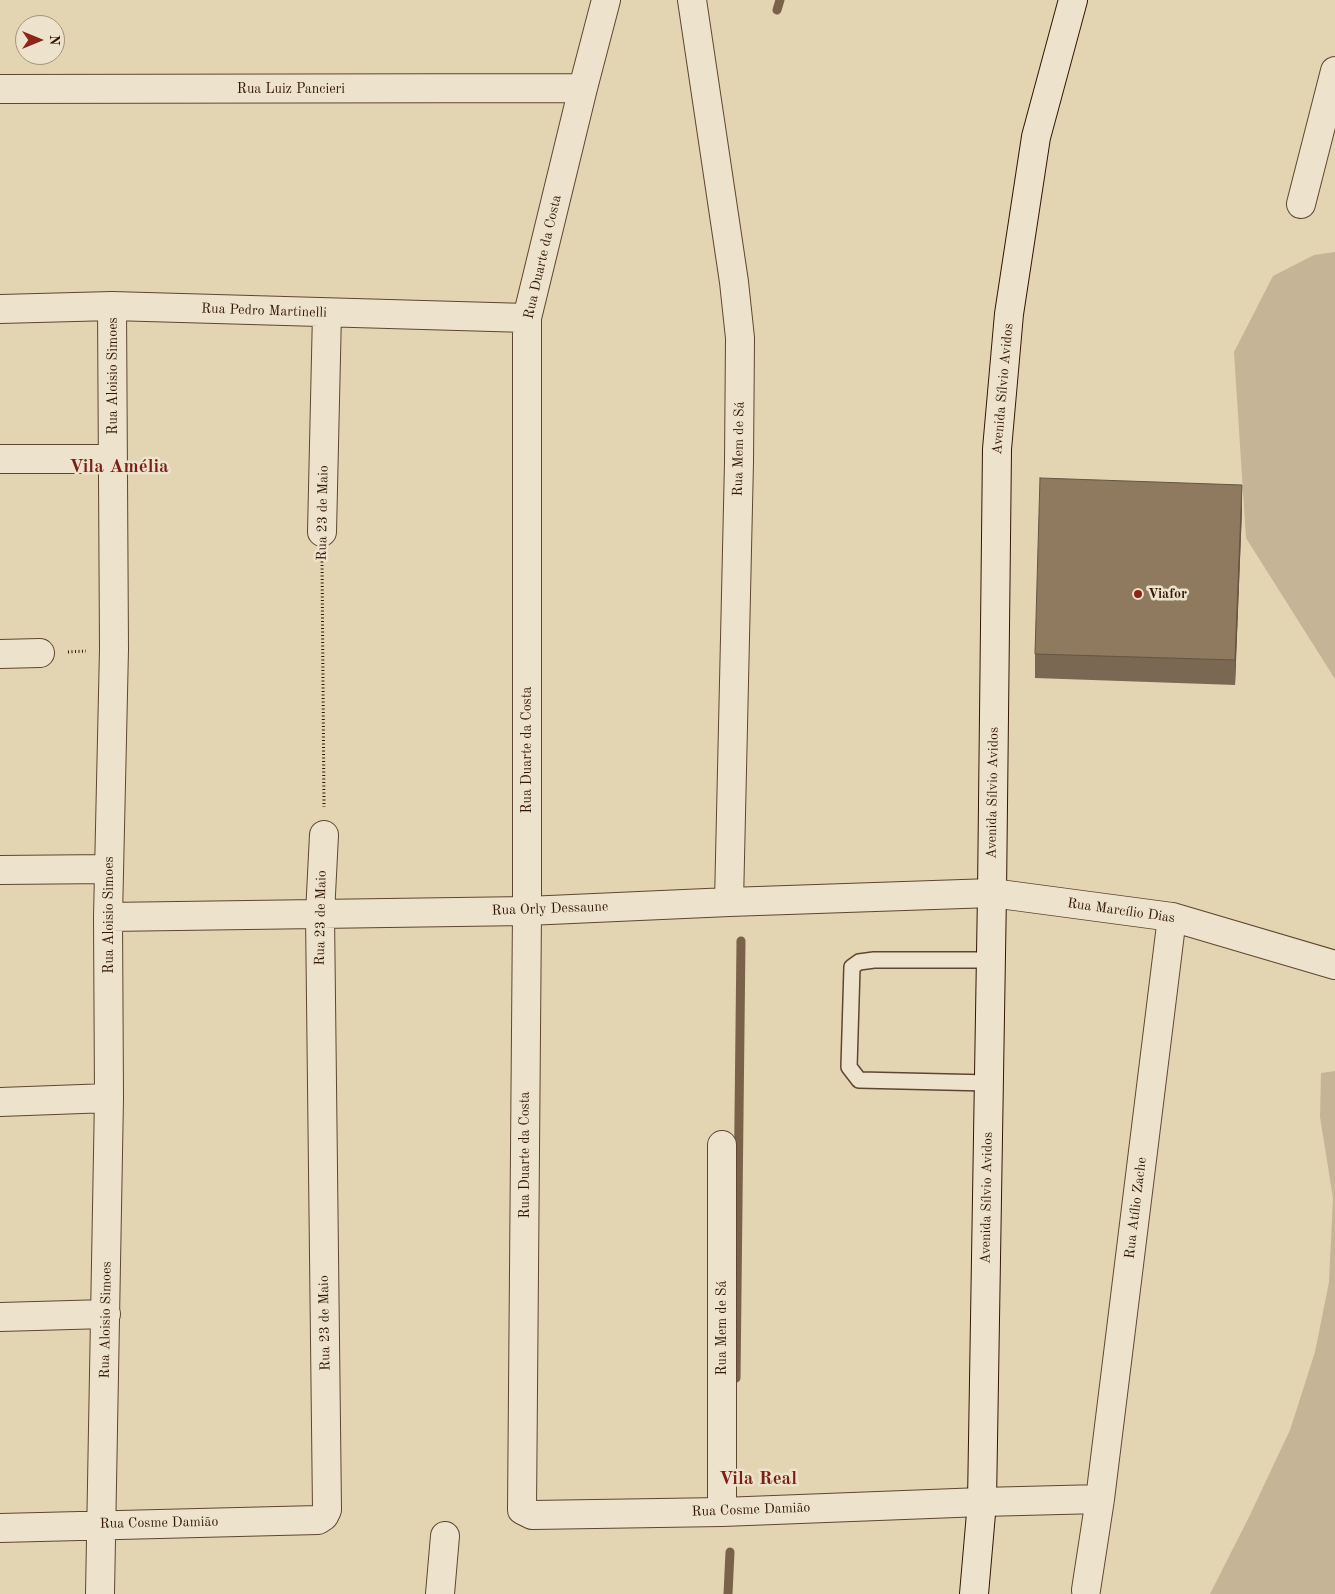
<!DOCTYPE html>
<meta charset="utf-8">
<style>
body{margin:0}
#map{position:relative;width:1335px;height:1594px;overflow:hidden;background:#e3d4b2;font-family:"Old Standard TT",serif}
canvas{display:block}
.north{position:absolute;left:15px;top:15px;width:50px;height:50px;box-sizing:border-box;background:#ede3cd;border:1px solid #a3917d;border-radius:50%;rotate:90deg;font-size:14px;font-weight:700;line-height:20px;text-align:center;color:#331705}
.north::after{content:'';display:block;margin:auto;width:18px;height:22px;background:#8f2418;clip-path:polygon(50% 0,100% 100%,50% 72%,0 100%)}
</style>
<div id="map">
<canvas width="1335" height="1594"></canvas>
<div class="north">N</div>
</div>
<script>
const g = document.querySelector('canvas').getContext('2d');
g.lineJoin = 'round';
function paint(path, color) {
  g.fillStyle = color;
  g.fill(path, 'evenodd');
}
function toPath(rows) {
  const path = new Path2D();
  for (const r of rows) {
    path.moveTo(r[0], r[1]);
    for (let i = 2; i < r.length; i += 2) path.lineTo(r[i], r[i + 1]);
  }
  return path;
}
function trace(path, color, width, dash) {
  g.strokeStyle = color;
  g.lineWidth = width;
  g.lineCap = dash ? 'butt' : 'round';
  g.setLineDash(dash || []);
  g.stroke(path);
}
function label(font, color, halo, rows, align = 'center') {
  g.font = font + ' "Old Standard TT",serif';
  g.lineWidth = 5;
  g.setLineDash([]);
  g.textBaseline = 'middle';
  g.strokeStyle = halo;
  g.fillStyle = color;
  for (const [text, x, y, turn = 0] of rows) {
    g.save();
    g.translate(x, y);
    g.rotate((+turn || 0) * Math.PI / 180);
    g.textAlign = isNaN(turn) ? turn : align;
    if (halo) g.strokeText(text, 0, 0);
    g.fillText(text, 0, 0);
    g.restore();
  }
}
paint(toPath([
 [1335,252,1335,679,1246,538,1234,352,1273,276,1314,255],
 [1335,1071,1335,1594,1210,1594,1249,1517,1290,1430,1315,1352,1329,1282,1333,1198,1320,1117,1321,1073]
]), '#c5b495');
trace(toPath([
 [777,10,780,0],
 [736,1378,741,941],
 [728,1594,730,1552]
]), '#796249', 9);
const service = toPath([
 [989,1083,859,1080,849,1067,852,967,859,962,874,960,990,960]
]);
const minor = toPath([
 [606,0,583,88,527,318,527,911,522,1510,532,1515,722,1512,982,1502,1100,1499],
 [692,0,734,282,740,338,739,462,729,902],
 [0,89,583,88],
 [1301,204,1335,71],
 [0,309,112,306,527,318],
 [0,459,113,459],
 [322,532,327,313],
 [0,654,40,653],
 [0,870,109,869],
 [108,917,527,911,729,902,992,893,1172,917,1335,965],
 [0,1102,109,1098],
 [722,1145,722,1512],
 [0,1317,106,1314],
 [0,1528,318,1520,324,1516,327,1510,320,914,324,835],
 [1086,1590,1100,1499,1172,917],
 [100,1594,109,1098,108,917,114,649,112,306],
 [440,1594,445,1536]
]);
const secondary = toPath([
 [974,1594,982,1502,992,893,997,449,1009,314,1036,137,1073,0]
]);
trace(service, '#5f4630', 18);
trace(minor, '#5f4630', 30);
trace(secondary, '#331705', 30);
trace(toPath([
 [322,558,324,807],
 [68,652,86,651]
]), '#331705', 3, [1, 2.5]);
trace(service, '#ede3cd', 15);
trace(minor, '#ede3cd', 28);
trace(secondary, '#ede3cd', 28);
paint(toPath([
 [1242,509,1235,685,1035,678,1035,654]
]), '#7b6852');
paint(toPath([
 [1242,485,1242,509,1235,685,1235,660]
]), '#645542');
const building = toPath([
 [1040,478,1242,485,1235,660,1035,654,1040,478]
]);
paint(building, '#8f795f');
trace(building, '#645542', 1);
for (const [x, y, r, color] of [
 [1138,594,5,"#8f2418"]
]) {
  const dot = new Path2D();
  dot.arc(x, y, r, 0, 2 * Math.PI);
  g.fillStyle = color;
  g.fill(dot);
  trace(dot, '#ede3cd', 2);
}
label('14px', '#331705', '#ede3cd', [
 ["Rua Luiz Pancieri",291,89],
 ["Rua Duarte da Costa",543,257,-77],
 ["Rua Pedro Martinelli",264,311,2],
 ["Rua Aloisio Simoes",113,376,-90],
 ["Avenida Sílvio Avidos",1003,389,-85],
 ["Rua Mem de Sá",739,449,-89],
 ["Rua 23 de Maio",323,513,-89],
 ["Rua Duarte da Costa",527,750,-90],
 ["Avenida Sílvio Avidos",993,793,-89],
 ["Rua Orly Dessaune",550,909,-2],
 ["Rua Marcílio Dias",1121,911,8],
 ["Rua Aloisio Simoes",109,915,-90],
 ["Rua 23 de Maio",321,918,-89],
 ["Rua Duarte da Costa",525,1155,-90],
 ["Avenida Sílvio Avidos",987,1198,-89],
 ["Rua Atílio Zache",1136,1208,-83],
 ["Rua Aloisio Simoes",106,1320,-89],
 ["Rua 23 de Maio",325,1323,-91],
 ["Rua Mem de Sá",722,1328,-90],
 ["Rua Cosme Damião",751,1510,-2],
 ["Rua Cosme Damião",159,1523,-1]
]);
label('bold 14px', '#331705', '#ede3cd', [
 ["Viafor",1148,594]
], 'left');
label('bold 19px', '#7a1f14', '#ede3cd', [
 ["Vila Amélia",119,467],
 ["Vila Real",758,1479]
]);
</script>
